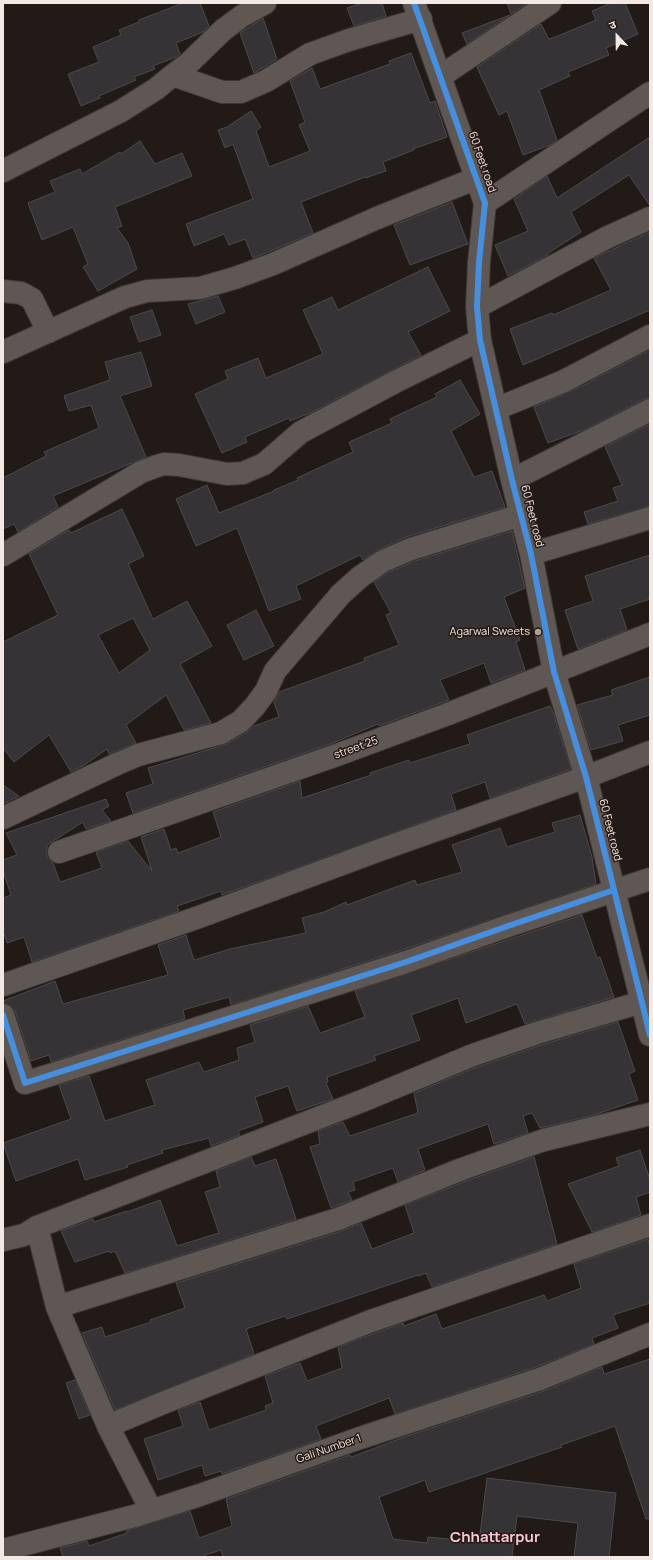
<!DOCTYPE html>
<meta charset="utf-8">
<style>
body{margin:0}
#map{position:relative;width:653px;height:1560px;overflow:hidden;background:#221a17;font-family:Manrope,"Noto Sans Devanagari",sans-serif}
canvas{display:block}
.frame{position:absolute;inset:0;border:4px solid #f2e8e4;pointer-events:none}
.north{position:absolute;left:597px;top:16px;width:40px;height:40px;-webkit-text-stroke:3px #261913;paint-order:stroke;rotate:338deg;font-size:11px;font-weight:700;line-height:16px;text-align:center;color:#f2e8e4}
.north::after{content:'';display:block;margin:auto;width:14px;height:18px;background:#f2e8e4;clip-path:polygon(50% 0,100% 100%,50% 72%,0 100%)}
</style>
<div id="map">
<canvas width="653" height="1560"></canvas>
<div class="frame"></div>
<div class="north">उ</div>
</div>
<script>
const g = document.querySelector('canvas').getContext('2d');
g.lineJoin = 'round';
function paint(path, color) {
  g.fillStyle = color;
  g.fill(path, 'evenodd');
}
function toPath(rows) {
  const path = new Path2D();
  for (const r of rows) {
    path.moveTo(r[0], r[1]);
    for (let i = 2; i < r.length; i += 2) path.lineTo(r[i], r[i + 1]);
  }
  return path;
}
function trace(path, color, width, dash) {
  g.strokeStyle = color;
  g.lineWidth = width;
  g.lineCap = dash ? 'butt' : 'round';
  g.setLineDash(dash || []);
  g.stroke(path);
}
function label(font, color, halo, rows, align = 'center') {
  g.font = font + ' Manrope,sans-serif';
  g.lineWidth = 3;
  g.setLineDash([]);
  g.textBaseline = 'middle';
  g.strokeStyle = halo;
  g.fillStyle = color;
  for (const [text, x, y, turn = 0] of rows) {
    g.save();
    g.translate(x, y);
    g.rotate((+turn || 0) * Math.PI / 180);
    g.textAlign = isNaN(turn) ? turn : align;
    if (halo) g.strokeText(text, 0, 0);
    g.fillText(text, 0, 0);
    g.restore();
  }
}
const building = toPath([
 [183,3,200,3,209,26,203,32,176,43,180,54,176,57,153,66,155,69,134,77,136,80,99,96,100,98,81,106,68,74,99,62,93,47,121,35,119,30,139,22,139,20,183,3],
 [362,3,382,3,386,16,354,26,347,8,362,3],
 [507,3,528,3,511,14,507,3],
 [611,3,625,3,638,34,606,48,609,55,568,72,570,76,539,90,557,140,550,145,523,155,507,111,499,115,477,67,541,24,549,39,553,38,596,20,592,11,611,3],
 [510,15,467,44,462,33,510,15],
 [263,18,277,59,254,73,240,33,263,18],
 [411,53,430,103,435,101,447,137,413,149,414,150,383,162,386,171,365,178,365,177,301,202,313,233,268,252,253,258,245,239,229,245,224,234,194,246,186,224,253,199,233,144,225,148,218,130,227,127,251,111,261,127,256,131,269,167,310,151,299,125,305,122,290,81,312,68,320,89,390,64,389,61,411,53],
 [650,137,650,206,629,175,571,212,581,232,547,254,548,255,508,276,495,245,528,231,514,199,547,176,557,198,650,137],
 [140,141,155,164,182,153,192,176,115,207,122,226,117,228,128,243,137,269,98,291,83,267,88,264,73,227,42,240,28,203,55,192,50,181,80,169,82,174,120,152,121,154,140,141],
 [452,202,468,244,410,265,394,225,452,202],
 [650,232,650,310,523,365,510,329,552,313,553,315,611,290,594,258,650,232],
 [428,267,450,311,408,332,421,355,310,413,290,421,289,418,245,437,247,442,222,453,195,394,228,379,225,371,258,358,266,378,323,354,303,310,332,297,338,310,428,267],
 [218,296,225,312,196,324,188,304,218,296],
 [152,310,161,335,139,342,130,317,152,310],
 [650,350,650,398,644,399,586,429,548,443,534,407,591,382,591,381,650,350],
 [141,352,152,386,120,396,146,457,53,496,58,507,18,532,14,524,3,529,3,478,46,456,44,452,99,428,91,405,69,411,64,396,110,380,105,362,141,352],
 [460,380,480,414,451,431,474,477,492,471,505,507,406,537,378,550,363,560,360,555,296,586,301,599,269,611,237,528,196,546,176,499,207,485,219,513,274,491,274,490,298,480,297,478,353,452,349,442,392,423,390,419,437,397,435,394,460,380],
 [650,424,650,506,588,524,584,512,618,501,613,488,622,485,605,447,650,424],
 [122,509,144,556,128,564,153,619,187,601,212,646,180,664,211,723,184,730,166,695,126,725,136,743,109,754,107,749,83,766,71,772,49,735,14,762,3,748,3,642,58,615,29,554,69,530,71,533,122,509],
 [133,618,150,650,119,673,98,635,133,618],
 [512,531,525,588,504,597,520,640,516,642,525,670,491,683,484,663,440,680,449,700,379,726,378,724,333,743,133,813,126,793,153,784,148,768,227,744,247,732,254,726,279,717,274,702,279,692,365,661,364,658,399,645,386,615,391,613,374,582,389,572,415,561,512,531],
 [650,555,650,599,620,609,627,630,578,649,565,610,593,601,585,576,650,555],
 [256,610,274,646,244,660,227,625,256,610],
 [650,677,650,715,618,725,623,741,591,750,577,705,613,695,611,690,650,677],
 [550,706,553,712,571,769,490,798,485,782,451,794,456,810,222,895,221,891,177,906,179,911,32,962,24,937,7,943,3,931,3,898,11,895,3,871,3,860,17,855,6,833,106,799,109,806,102,810,111,821,86,829,83,822,47,845,47,856,53,863,60,882,102,868,96,852,128,841,152,871,141,837,164,829,171,850,176,848,178,853,221,837,213,812,300,781,302,798,371,775,370,773,409,760,410,763,470,744,467,735,550,706],
 [3,785,19,796,3,804,3,785],
 [580,815,592,857,596,884,402,950,231,1005,229,997,183,1010,185,1019,51,1062,49,1055,31,1061,15,1011,11,1006,3,1003,3,1001,55,981,63,1004,168,975,158,945,186,935,194,960,230,949,306,933,302,918,324,912,346,902,347,905,415,880,417,885,462,872,452,845,500,828,507,847,555,832,552,823,580,815],
 [582,915,597,958,600,957,614,997,525,1024,517,1004,466,1023,458,998,411,1015,420,1040,374,1056,376,1060,327,1077,328,1082,326,1083,333,1099,297,1111,288,1086,255,1097,263,1122,238,1131,240,1135,211,1146,209,1138,162,1150,163,1153,127,1165,128,1167,85,1180,78,1159,16,1181,3,1143,71,1119,59,1085,89,1076,105,1121,155,1105,146,1080,199,1062,204,1072,239,1060,237,1048,255,1042,250,1025,308,1006,320,1033,365,1017,355,991,582,915],
 [618,1022,635,1071,629,1074,638,1100,594,1115,540,1128,532,1113,523,1116,528,1133,494,1144,488,1124,418,1149,425,1170,398,1182,393,1168,353,1182,355,1190,348,1192,352,1200,331,1208,310,1147,320,1144,318,1131,343,1122,350,1136,418,1113,414,1093,477,1067,541,1045,618,1022],
 [640,1150,650,1180,650,1192,636,1197,641,1215,592,1232,568,1184,619,1166,616,1158,640,1150],
 [251,1157,255,1166,276,1159,296,1219,125,1273,115,1251,110,1253,109,1251,75,1262,61,1231,93,1219,94,1222,127,1211,127,1212,160,1200,177,1246,219,1233,205,1192,220,1187,216,1171,251,1157],
 [534,1157,557,1244,432,1287,426,1273,418,1276,418,1275,287,1319,285,1316,246,1329,254,1354,115,1410,82,1333,102,1327,105,1337,151,1322,150,1320,185,1308,176,1283,342,1231,361,1223,372,1249,414,1233,405,1205,466,1181,534,1157],
 [648,1239,650,1247,650,1303,613,1315,618,1328,592,1338,594,1344,536,1367,395,1414,389,1398,316,1426,321,1439,222,1474,221,1471,205,1476,202,1465,158,1480,144,1439,183,1426,178,1410,200,1402,209,1430,266,1410,265,1406,273,1403,265,1376,300,1363,307,1381,342,1368,338,1347,375,1333,403,1323,404,1326,436,1314,442,1329,544,1295,547,1301,581,1288,574,1264,648,1239],
 [650,1359,650,1519,646,1519,615,1426,561,1445,562,1447,429,1492,425,1480,379,1497,393,1539,427,1543,428,1537,479,1542,487,1478,616,1493,609,1557,574,1557,578,1523,517,1516,512,1557,223,1557,221,1550,205,1555,205,1557,63,1557,60,1548,87,1541,89,1546,127,1533,126,1531,190,1511,199,1538,232,1526,226,1499,350,1455,351,1457,404,1437,544,1391,602,1367,604,1374,650,1359],
 [75,1380,90,1415,79,1419,66,1383,75,1380]
]);
paint(building, '#363336');
trace(building, '#4e494a', 1);
const minor = toPath([
 [414,3,485,203,479,262,477,307,480,340,512,480,531,554,554,672,586,777,650,1035],
 [173,75,222,92,241,92,266,81,310,54,349,40,421,19],
 [441,76,550,3],
 [3,171,121,111,156,89,173,75,189,63,223,30,242,16,265,3],
 [485,203,650,93],
 [3,291,21,293,32,299,48,332],
 [477,307,606,238,650,218],
 [3,352,125,297,147,291,200,288,235,278,273,264,377,218,477,178],
 [496,409,564,381,650,336],
 [512,480,650,410],
 [531,554,650,518],
 [3,555,141,472,154,467,164,464,179,465,227,474,243,473,264,464,301,432,397,381,480,340],
 [3,818,117,764,138,755,221,733,241,721,255,706,266,691,275,671,341,594,360,577,383,561,411,549,521,515],
 [59,852,337,755,448,714,650,634],
 [3,985,199,917,377,851,586,777,650,752],
 [3,1015,25,1083,406,962,508,926,650,879],
 [37,1227,57,1307,108,1426,151,1510],
 [3,1240,24,1235,37,1227,362,1101,473,1055,537,1033,642,1002],
 [57,1307,338,1219,462,1169,544,1140,650,1114],
 [108,1426,163,1403,371,1321,650,1225],
 [3,1550,138,1515,200,1495,360,1438,540,1379,650,1334]
]);
trace(minor, '#3d3735', 24);
trace(minor, '#5e5754', 22);
trace(toPath([
 [414,3,485,203,479,262,477,307,480,340,512,480,531,554,554,672,586,777,650,1035],
 [3,1015,25,1083,406,962,508,926,614,890]
]), '#468fdf', 6);
for (const [x, y, r, color] of [
 [538,632,4,"#a9a09c"]
]) {
  const dot = new Path2D();
  dot.arc(x, y, r, 0, 2 * Math.PI);
  g.fillStyle = color;
  g.fill(dot);
  trace(dot, '#261913', 1.5);
}
label('11px', '#f2e8e4', '#261913', [
 ["60 Feet road",482,162,71],
 ["60 Feet road",532,516,76],
 ["street 25",356,748,-20],
 ["60 Feet road",610,830,76],
 ["Gali Number 1",329,1449,-19]
]);
label('11px', '#f2e8e4', '#261913', [
 ["Agarwal Sweets",530,632]
], 'right');
label('bold 15px', '#f8c7da', '#261913', [
 ["Chhattarpur",495,1538]
]);
</script>
